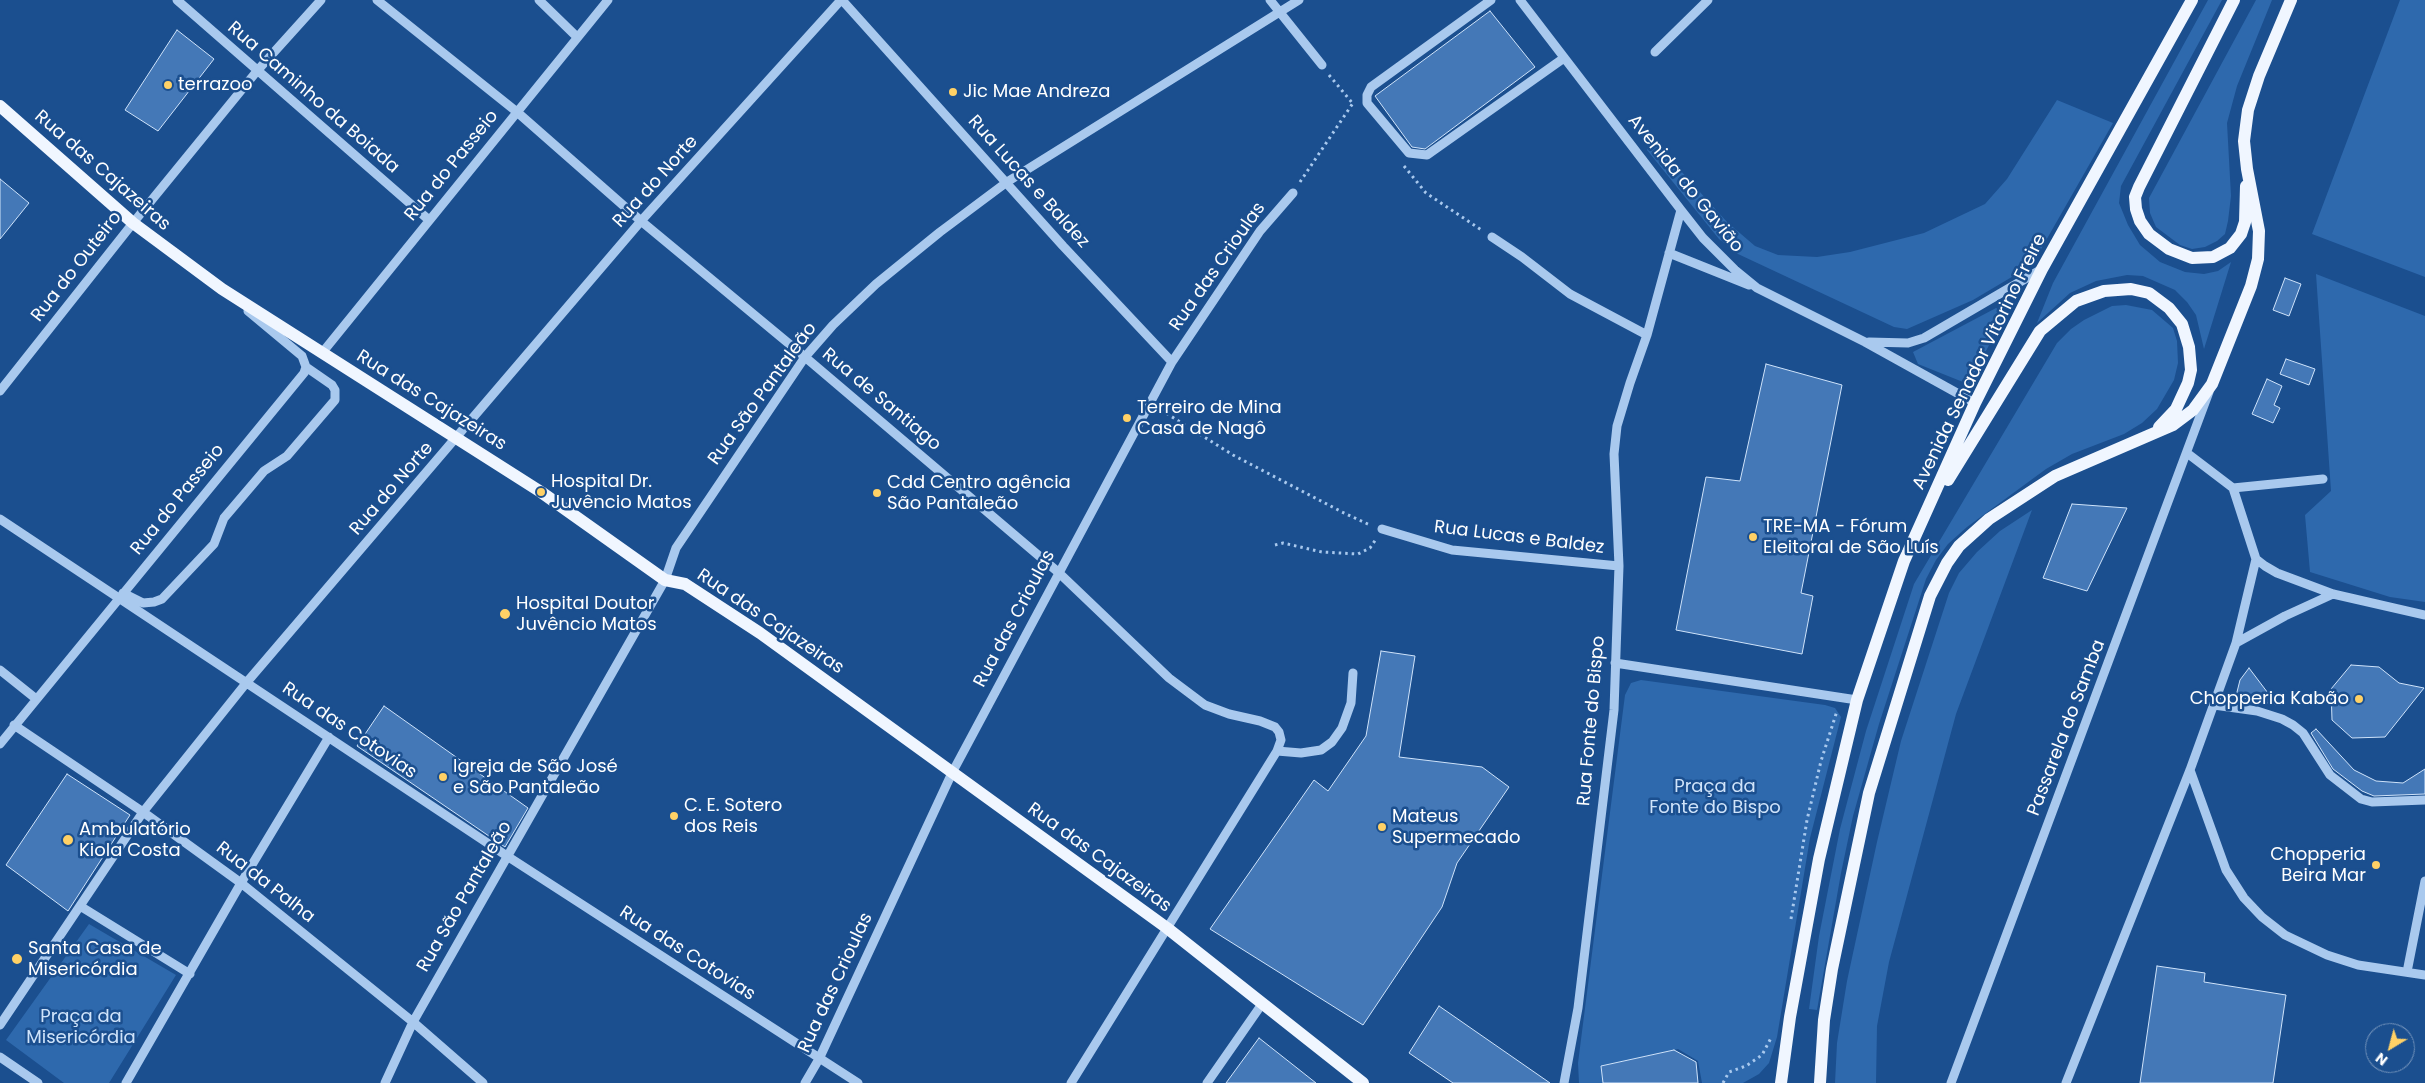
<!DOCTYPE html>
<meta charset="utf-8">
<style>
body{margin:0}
#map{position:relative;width:2425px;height:1083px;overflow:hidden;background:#1b4f8f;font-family:Poppins,sans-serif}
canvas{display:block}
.north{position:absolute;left:2365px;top:1023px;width:50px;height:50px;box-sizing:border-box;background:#1b4f8f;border:1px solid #7695bc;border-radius:50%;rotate:217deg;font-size:14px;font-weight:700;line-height:20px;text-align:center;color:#fff}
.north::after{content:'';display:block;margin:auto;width:18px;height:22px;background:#ffd166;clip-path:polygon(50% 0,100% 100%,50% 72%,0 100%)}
</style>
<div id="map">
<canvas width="2425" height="1083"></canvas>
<div class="north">N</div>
</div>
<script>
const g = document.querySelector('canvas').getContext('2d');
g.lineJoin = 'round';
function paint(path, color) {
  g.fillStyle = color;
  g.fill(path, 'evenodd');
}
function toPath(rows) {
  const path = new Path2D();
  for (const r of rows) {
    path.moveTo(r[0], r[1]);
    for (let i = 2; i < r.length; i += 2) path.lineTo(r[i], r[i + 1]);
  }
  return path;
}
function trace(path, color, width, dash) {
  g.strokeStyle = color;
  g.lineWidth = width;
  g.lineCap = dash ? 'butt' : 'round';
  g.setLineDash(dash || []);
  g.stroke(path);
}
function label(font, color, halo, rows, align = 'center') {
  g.font = font + ' Poppins,sans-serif';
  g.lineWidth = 5;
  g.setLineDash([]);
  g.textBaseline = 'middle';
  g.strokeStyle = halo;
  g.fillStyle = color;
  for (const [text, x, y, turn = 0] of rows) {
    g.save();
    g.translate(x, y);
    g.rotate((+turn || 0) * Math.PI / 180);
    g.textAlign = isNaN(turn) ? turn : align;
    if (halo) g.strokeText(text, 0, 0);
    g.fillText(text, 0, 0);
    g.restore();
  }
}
paint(toPath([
 [2208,0,2222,0,2121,186,2119,203,2128,225,2140,245,2160,262,2185,272,2204,274,2218,271,2231,262,2204,349,2196,315,2187,302,2175,290,2143,276,2127,275,2096,281,2070,293,2037,323,2053,283],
 [2256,0,2272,0,2237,86,2227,123,2231,196,2228,221,2225,234,2217,241,2205,247,2192,249,2180,245,2156,227,2150,213,2149,198],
 [2400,0,2425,0,2425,277,2312,234],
 [2057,100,2113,123,2032,265,1973,300,1907,329,1894,327,1738,254,1719,239,1647,150,1652,139,1727,222,1755,246,1778,255,1817,257,1850,252,1924,233,1985,204,2007,179],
 [2316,274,2425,316,2425,602,2390,597,2310,572,2305,515,2331,491],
 [2126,305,2152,310,2173,328,2177,341,2178,363,2174,380,2157,409,2142,423,2124,434,2072,454,2046,469,1967,527,1948,544,1936,560,1926,579,1879,724,1853,816,1841,873,1817,1010,1809,1009,1819,936,1840,829,1866,731,1914,584,2057,343,2071,329,2084,320,2112,306],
 [1996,308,2006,314,1968,384,1918,364,1913,352],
 [2032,510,1956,714,1889,962,1877,1026,1876,1083,1835,1083,1837,1043,1847,981,1877,842,1901,741,1949,593,1959,573,1977,552,2000,531],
 [1641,680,1825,705,1835,708,1841,717,1810,838,1777,1037,1769,1063,1759,1074,1743,1083,1702,1083,1698,1061,1678,1049,1601,1066,1603,1083,1579,1083,1578,1063,1625,695,1631,683],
 [89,924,176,975,109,1083,64,1083,6,1040]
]), '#2e69ad');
const building = toPath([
 [1490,11,1535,67,1425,149,1412,147,1375,96,1490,11],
 [177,30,214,59,158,131,125,110,177,30],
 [0,179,29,203,0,239,0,179],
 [2285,278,2301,284,2289,316,2273,310,2285,278],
 [2286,359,2315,369,2309,385,2280,374,2286,359],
 [1766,364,1842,385,1801,593,1813,596,1802,654,1676,630,1706,477,1740,481,1766,364],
 [2267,379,2282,386,2274,405,2280,408,2273,423,2252,414,2267,379],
 [2072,504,2127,508,2087,591,2043,578,2072,504],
 [1381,651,1415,656,1399,757,1482,767,1509,787,1457,863,1442,907,1363,1025,1210,929,1314,780,1328,791,1366,736,1381,651],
 [2351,665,2379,667,2399,683,2424,688,2385,737,2352,738,2332,720,2331,689,2351,665],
 [2249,668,2277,705,2236,696,2240,680,2249,668],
 [384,706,528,808,505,847,357,746,384,706],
 [2316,729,2354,770,2376,781,2403,783,2425,769,2425,794,2374,796,2362,791,2333,769,2311,733,2316,729],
 [67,774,130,815,68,911,6,865,67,774],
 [2157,966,2205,973,2204,982,2286,995,2273,1083,2140,1083,2157,966],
 [1439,1006,1550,1083,1453,1083,1409,1053,1439,1006],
 [1259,1038,1316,1083,1226,1083,1259,1038],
 [1674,1050,1696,1062,1698,1083,1603,1083,1601,1066,1674,1050]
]);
paint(building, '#4478b7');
trace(building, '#cfe3fa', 1);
trace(toPath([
 [1329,75,1354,105],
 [1404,166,1426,193,1483,231],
 [1300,182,1353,103],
 [1964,384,1979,356],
 [1161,410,1233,455,1342,512,1370,525],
 [1275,545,1283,543,1322,552,1358,554,1370,548,1376,539],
 [1791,919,1807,820,1821,761,1837,711],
 [1723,1083,1729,1072,1746,1066,1762,1055,1771,1038]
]), '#a9c9ee', 3, [2.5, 4]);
trace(toPath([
 [177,0,429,220],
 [377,0,517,112,641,221,805,357,1058,572,1169,678,1205,705,1229,714,1260,721,1275,727,1279,732,1281,740,1277,751,1071,1083],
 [539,0,577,37],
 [842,0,1063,246,1172,362],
 [1270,0,1322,65],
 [1491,0,1371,87,1367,95,1367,103,1409,153,1427,155,1564,58],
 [1520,0,1681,210,1703,238,1735,270,1757,288,1865,342,1975,403],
 [1655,52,1708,0],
 [1492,237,1522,257,1570,294,1647,335],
 [1669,253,1749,285],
 [1869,342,1908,343,1924,338,2042,269],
 [322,353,608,0],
 [0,391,133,223,257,71,321,0],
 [2187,453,2233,488,2256,559,2265,566,2277,573,2333,594,2425,615],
 [2233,488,2323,479],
 [0,519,507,856,858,1083],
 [1382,529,1452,550,1619,566],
 [123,593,143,603,154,602,162,599,214,544,224,518,264,471,287,456,335,400,335,390,332,385,306,367],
 [2236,643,2285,616,2333,594],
 [1615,663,1857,700],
 [0,670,35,698],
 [2214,705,2257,711,2282,719,2293,725,2303,733,2330,775,2361,799,2372,802,2425,800],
 [14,725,143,812,241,883,413,1022,483,1083],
 [0,744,304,373,306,367,302,356,248,311],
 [1277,751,1301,753,1321,750,1332,742,1342,728,1351,703,1353,673],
 [2190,770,2226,870,2244,898,2262,917,2285,935,2327,955,2358,965,2425,975],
 [80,906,190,974],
 [2407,972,2425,881],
 [0,1025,143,812,247,682,641,221,841,0],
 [0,1057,38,1083],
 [126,1083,241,883,329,737],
 [385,1083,413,1022,665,580,676,548,805,357,833,325,876,284,940,232,1007,182,1299,0],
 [805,1083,819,1059,952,773,1172,362,1260,231,1293,193],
 [1207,1083,1262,1004],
 [1564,1083,1578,1008,1614,710,1619,566,1614,454,1617,426,1630,383,1647,335,1681,210],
 [1951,1083,2209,392],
 [2066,1083,2190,770,2236,643,2256,559]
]), '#a9c9ee', 9);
trace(toPath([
 [2234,0,2139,187,2135,197,2136,209,2140,221,2149,234,2169,249,2192,258,2213,257,2230,248,2241,234,2245,222,2246,186],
 [0,106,133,223,222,289,541,492,665,580,685,584,760,633,1167,928,1363,1083],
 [1948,480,2040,331,2076,301,2104,291,2131,289,2149,293,2169,308,2182,324,2189,347,2191,370,2188,383,2176,409,2159,427],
 [1781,1083,1790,1017,1819,859,1857,700,1904,561,1975,403,2042,269,2192,0],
 [1820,1083,1824,1020,1832,969,1869,793,1930,596,1947,563,1959,546,1989,519,2055,476,2173,425,2193,410,2212,384,2251,286,2258,259,2259,231,2247,169,2244,141,2248,110,2259,76,2291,0]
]), '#f0f6ff', 12);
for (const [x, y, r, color] of [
 [168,85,5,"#ffd166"],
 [953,92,5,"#ffd166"],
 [1127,418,5,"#ffd166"],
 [541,492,5,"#ffd166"],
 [877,493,5,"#ffd166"],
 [1753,537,5,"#ffd166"],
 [505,614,6,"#ffd166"],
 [2359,699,5,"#ffd166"],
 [443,777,5,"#ffd166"],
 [674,816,5,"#ffd166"],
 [1382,827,5,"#ffd166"],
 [68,840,6,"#ffd166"],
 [2376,865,5,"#ffd166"],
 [17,959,6,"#ffd166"]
]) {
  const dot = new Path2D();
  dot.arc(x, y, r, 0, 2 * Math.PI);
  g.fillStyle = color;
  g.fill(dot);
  trace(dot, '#1b4f8f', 2);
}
label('18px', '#fff', '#1b4f8f', [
 ["terrazoo",178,85],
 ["Jic Mae Andreza",963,92],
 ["Terreiro de Mina",1137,408],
 ["Casa de Nagô",1137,429],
 ["Hospital Dr.",551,482],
 ["Juvêncio Matos",551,503],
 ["Cdd Centro agência",887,483],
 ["São Pantaleão",887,504],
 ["TRE-MA - Fórum",1763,527],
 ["Eleitoral de São Luís",1763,548],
 ["Hospital Doutor",516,604],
 ["Juvêncio Matos",516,625],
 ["Chopperia Kabão",2349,699,"right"],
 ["Igreja de São José",453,767],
 ["e São Pantaleão",453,788],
 ["C. E. Sotero",684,806],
 ["dos Reis",684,827],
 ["Mateus",1392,817],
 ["Supermecado",1392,838],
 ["Ambulatório",79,830],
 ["Kiola Costa",79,851],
 ["Chopperia",2366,855,"right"],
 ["Beira Mar",2366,876,"right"],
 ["Santa Casa de",28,949],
 ["Misericórdia",28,970]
], 'left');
label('18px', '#fff', '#1b4f8f', [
 ["Rua Caminho da Boiada",313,98,41],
 ["Rua do Passeio",452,166,-51],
 ["Rua das Cajazeiras",102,171,41],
 ["Rua do Norte",656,182,-48],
 ["Rua Lucas e Baldez",1028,182,48],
 ["Avenida do Gavião",1685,184,51],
 ["Rua do Outeiro",77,267,-52],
 ["Rua das Crioulas",1218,267,-55],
 ["Avenida Senador Vitorino Freire",1980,362,-64],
 ["Rua São Pantaleão",763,394,-54],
 ["Rua de Santiago",881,400,40],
 ["Rua das Cajazeiras",431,401,32],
 ["Rua do Norte",392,489,-49],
 ["Rua do Passeio",178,500,-51],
 ["Rua Lucas e Baldez",1519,538,7],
 ["Rua das Crioulas",1015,619,-62],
 ["Rua das Cajazeiras",770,622,34],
 ["Rua Fonte do Bispo",1592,721,-85],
 ["Passarela do Samba",2067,728,-69],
 ["Rua das Cotovias",349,731,34],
 ["Rua das Cajazeiras",1099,858,36],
 ["Rua da Palha",265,883,38],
 ["Rua São Pantaleão",465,897,-60],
 ["Rua das Cotovias",687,954,33],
 ["Rua das Crioulas",836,983,-65]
]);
label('18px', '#cfe3fa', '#1b4f8f', [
 ["Praça da",1715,787],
 ["Fonte do Bispo",1715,808],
 ["Praça da",81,1017],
 ["Misericórdia",81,1038]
]);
</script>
